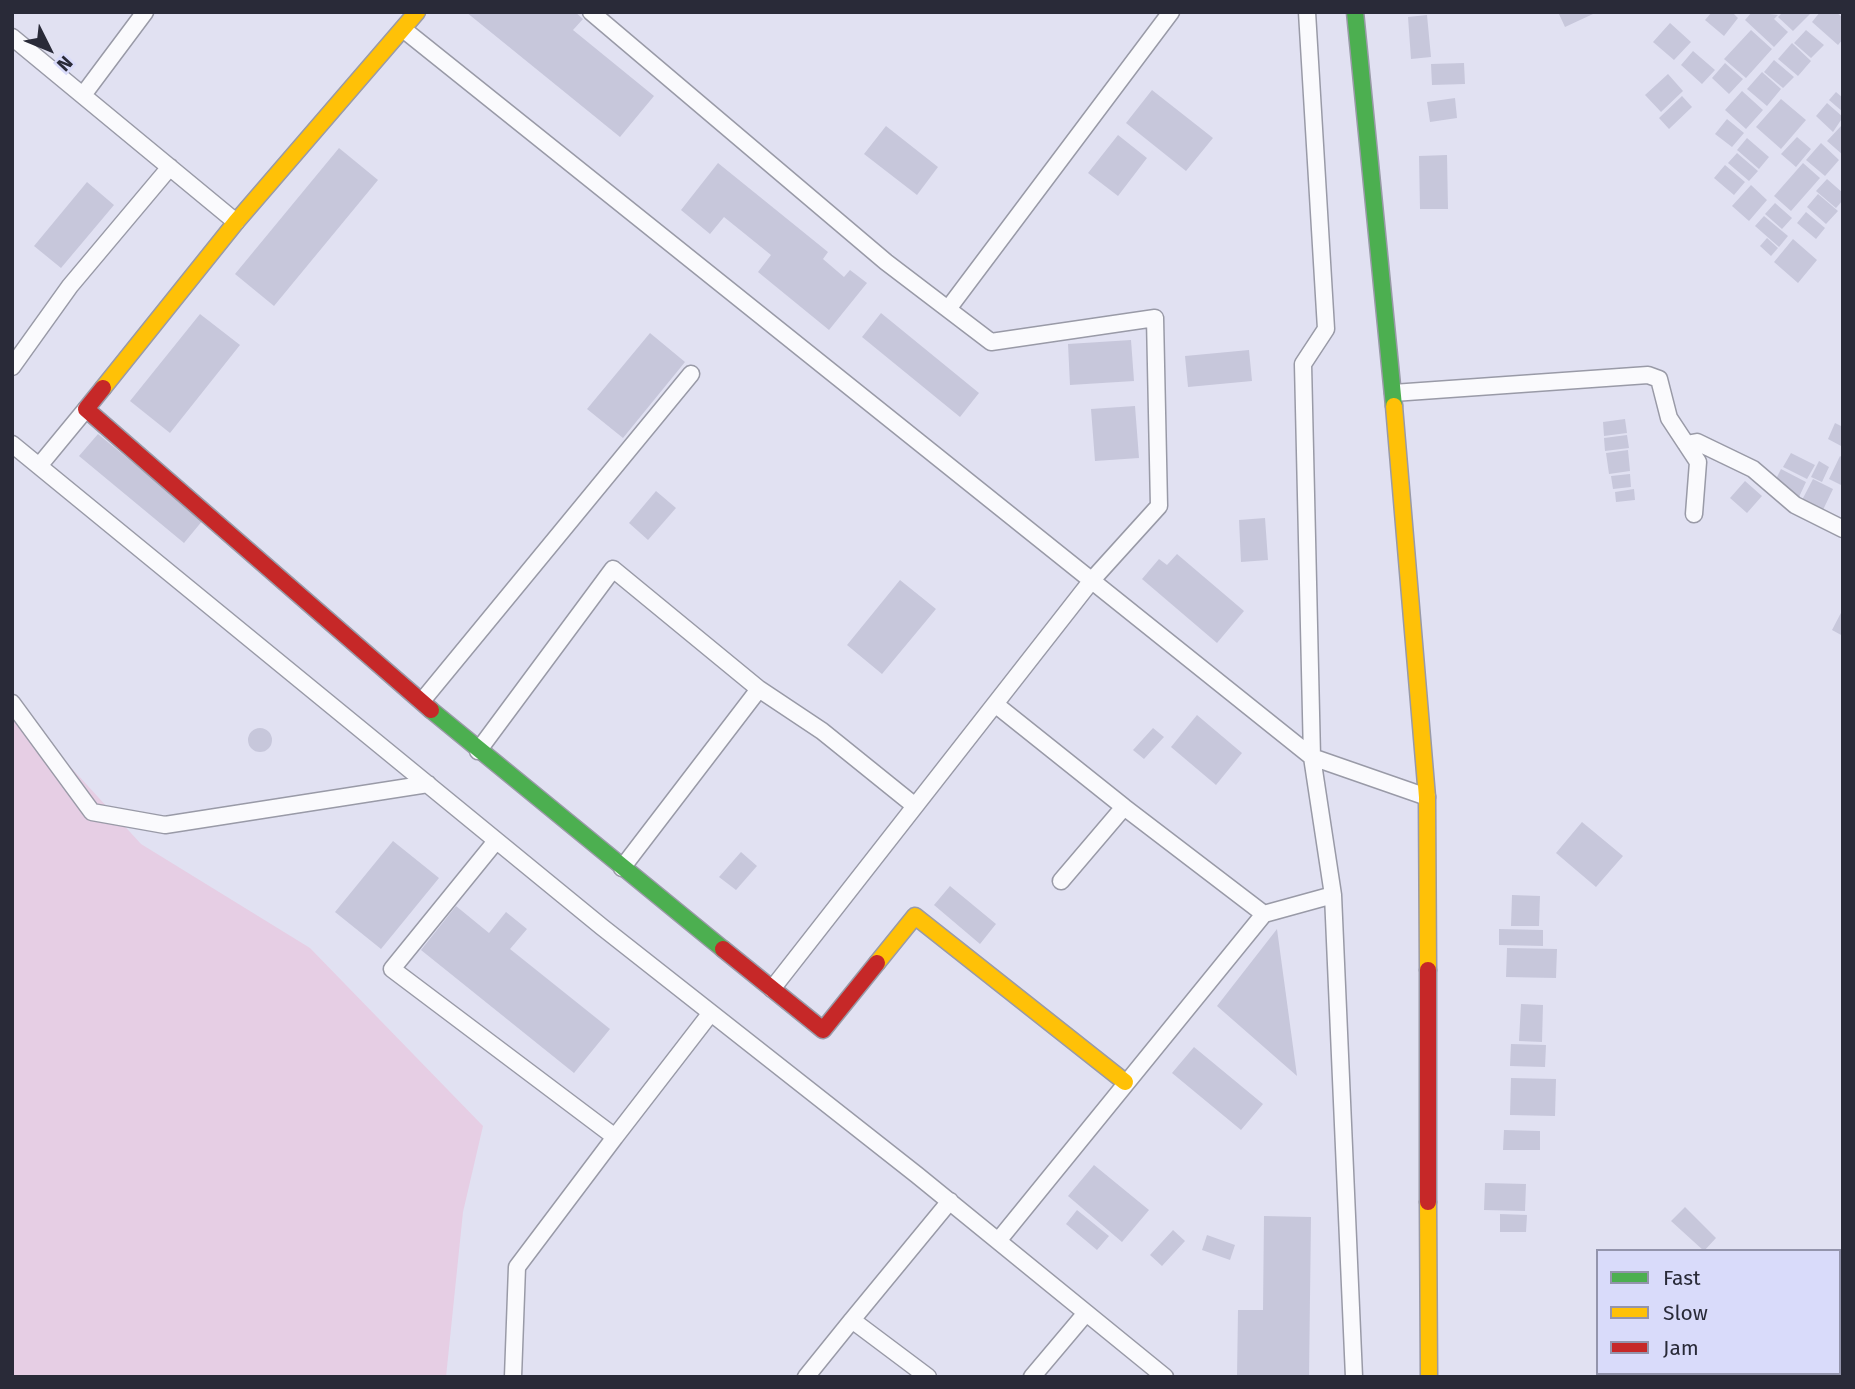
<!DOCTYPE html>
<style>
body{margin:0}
#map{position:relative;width:1855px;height:1389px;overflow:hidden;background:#e1e1f2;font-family:"Fira Sans",sans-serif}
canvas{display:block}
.frame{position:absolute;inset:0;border:14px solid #292a38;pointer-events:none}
.legend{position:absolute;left:1596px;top:1249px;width:245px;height:126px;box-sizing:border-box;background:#d9dbfa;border:2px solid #9394ac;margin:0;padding:9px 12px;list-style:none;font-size:21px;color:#292a38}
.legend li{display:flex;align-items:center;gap:14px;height:35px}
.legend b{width:35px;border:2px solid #9394ac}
.north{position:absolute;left:14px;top:14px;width:70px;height:70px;-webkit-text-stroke:5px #d9dbfa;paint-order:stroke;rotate:133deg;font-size:19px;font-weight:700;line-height:28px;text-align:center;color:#292a38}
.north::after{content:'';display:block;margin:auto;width:24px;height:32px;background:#292a38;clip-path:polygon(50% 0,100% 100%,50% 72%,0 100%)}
</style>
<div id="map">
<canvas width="1855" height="1389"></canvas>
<div class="frame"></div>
<ul class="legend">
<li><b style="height:9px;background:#4caf50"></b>Fast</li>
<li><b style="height:9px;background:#ffc107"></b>Slow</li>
<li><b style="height:9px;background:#c62828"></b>Jam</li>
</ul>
<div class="north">N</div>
</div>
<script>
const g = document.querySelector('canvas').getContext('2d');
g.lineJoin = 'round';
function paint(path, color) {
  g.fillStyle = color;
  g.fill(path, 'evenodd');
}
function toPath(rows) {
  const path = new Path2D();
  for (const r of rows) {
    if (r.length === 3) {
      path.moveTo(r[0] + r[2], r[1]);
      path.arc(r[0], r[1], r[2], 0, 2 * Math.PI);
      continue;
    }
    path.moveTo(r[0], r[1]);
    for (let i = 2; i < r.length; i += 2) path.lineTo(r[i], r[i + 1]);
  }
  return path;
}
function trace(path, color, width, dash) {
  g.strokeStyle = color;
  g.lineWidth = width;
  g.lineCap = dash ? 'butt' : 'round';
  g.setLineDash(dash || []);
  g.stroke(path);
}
paint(toPath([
 [12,703,141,844,310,948,483,1126,463,1212,446,1377,12,1377]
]), '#e6cee4');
paint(toPath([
 [466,12,575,12,583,19,573,30,654,96,620,137],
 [1558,12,1592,12,1593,14,1565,27],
 [1712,12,1732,12,1738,18,1724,36,1705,20],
 [1752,12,1778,15,1774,19,1788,32,1774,47,1745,20],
 [1783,12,1808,12,1810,14,1793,31,1778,17],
 [1820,12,1836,12,1843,18,1843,39,1838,45,1812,22],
 [1427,15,1431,57,1411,59,1408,17],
 [1670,23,1691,42,1674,60,1653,42],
 [1751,30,1772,49,1746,78,1724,59],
 [1806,30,1824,45,1811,58,1794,43],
 [1792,43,1811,61,1798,76,1778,59],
 [1693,51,1715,70,1702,84,1681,65],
 [1774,60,1794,77,1783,88,1764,72],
 [1464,63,1465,84,1432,85,1431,64],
 [1725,63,1743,79,1729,94,1712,78],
 [1762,72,1781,89,1767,106,1747,89],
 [1668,74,1683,91,1661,112,1645,95],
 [1152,90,1213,138,1186,171,1126,123],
 [1742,91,1763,110,1746,129,1725,110],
 [1836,92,1843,98,1843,112,1829,100],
 [1682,96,1692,107,1669,129,1659,118],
 [1455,98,1457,118,1430,122,1427,102],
 [1781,99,1806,120,1781,149,1756,127],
 [1827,103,1843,117,1833,132,1816,116],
 [1727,119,1744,133,1732,147,1715,134],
 [886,126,938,167,917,195,864,154],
 [1841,126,1843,128,1843,155,1827,141],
 [1118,135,1147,158,1118,196,1088,173],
 [1797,137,1811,149,1796,167,1781,154],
 [1747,138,1769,157,1759,169,1737,150],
 [1821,143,1839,160,1825,176,1806,160],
 [339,148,378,180,274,306,235,274],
 [1737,153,1758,171,1749,181,1728,163],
 [1447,155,1448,209,1420,209,1419,156],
 [718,163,828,252,823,259,844,277,850,270,867,283,829,330,758,272,771,255,724,217,710,234,681,210],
 [1803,163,1820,178,1791,211,1774,196],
 [1725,165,1745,182,1734,195,1714,178],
 [1827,179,1843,193,1843,200,1836,208,1816,191],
 [87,182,114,205,61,268,34,246],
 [1751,185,1767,200,1749,221,1732,206],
 [1818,194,1838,211,1826,224,1807,207],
 [1775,203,1792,218,1782,229,1765,214],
 [1806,212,1825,228,1816,239,1797,223],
 [1764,216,1788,236,1779,247,1755,226],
 [1767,238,1778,248,1771,256,1760,246],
 [1793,239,1817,260,1798,283,1774,262],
 [881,313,979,393,960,417,862,337],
 [200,314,240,345,170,433,130,401],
 [650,333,685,362,623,438,587,409],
 [1131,340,1134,381,1070,385,1068,344],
 [1249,350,1252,381,1188,387,1185,356],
 [1135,406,1139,458,1095,461,1091,409],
 [1625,419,1627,433,1604,436,1603,422],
 [1835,423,1843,427,1843,447,1828,439],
 [98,434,203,520,184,543,79,456],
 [1627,435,1629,448,1605,451,1604,438],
 [1628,450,1630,471,1609,474,1606,453],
 [1791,453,1815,465,1807,479,1783,467],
 [1840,456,1843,458,1843,486,1829,479],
 [1819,461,1829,467,1822,482,1811,477],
 [1781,469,1806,482,1799,497,1773,485],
 [1630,474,1631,487,1613,489,1611,476],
 [1813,479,1833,489,1822,512,1801,502],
 [1745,481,1762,496,1747,513,1730,498],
 [1634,489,1635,500,1616,502,1615,492],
 [656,491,676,508,648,540,629,523],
 [1265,518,1268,560,1241,562,1239,520],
 [1177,554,1244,611,1217,643,1142,579,1159,559,1167,565],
 [900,580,936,609,882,674,847,645],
 [1843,609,1843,636,1832,630],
 [1197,715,1242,753,1216,785,1171,747],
 [260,740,12],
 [1153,728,1164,737,1144,759,1133,750],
 [1582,822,1623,856,1596,887,1556,853],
 [393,841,439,878,381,949,335,912],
 [741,852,757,866,736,890,719,877],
 [950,886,996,924,980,944,934,905],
 [1512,895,1540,896,1539,926,1511,926],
 [456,906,489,933,506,912,527,929,510,949,610,1029,574,1073,421,950],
 [1277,929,1297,1076,1217,1006],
 [1499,929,1543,930,1543,946,1499,945],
 [1507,948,1557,949,1556,978,1506,977],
 [1521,1004,1543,1005,1542,1042,1519,1041],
 [1511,1044,1546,1045,1545,1067,1510,1066],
 [1194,1047,1263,1104,1241,1130,1172,1073],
 [1511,1078,1556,1079,1555,1116,1510,1115],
 [1504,1130,1540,1131,1540,1150,1503,1150],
 [1094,1165,1149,1210,1122,1242,1068,1196],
 [1485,1183,1526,1184,1525,1211,1484,1210],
 [1685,1207,1716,1238,1704,1251,1671,1221],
 [1077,1210,1109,1236,1097,1250,1066,1224],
 [1500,1214,1527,1215,1526,1232,1500,1232],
 [1264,1216,1311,1217,1309,1377,1237,1377,1238,1310,1263,1310],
 [1173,1230,1185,1241,1162,1266,1150,1255],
 [1207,1235,1235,1245,1230,1260,1202,1250]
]), '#c7c7db');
const street = toPath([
 [591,12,886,262,991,342,1155,318,1159,506,1092,580,772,989],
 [1307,12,1326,329,1303,364,1312,757,1333,895,1354,1377],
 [403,29,1312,757,1427,797],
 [12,37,236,222],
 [83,95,145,12],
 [948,309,1171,12],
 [12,367,70,286,170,167],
 [1393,393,1648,375,1659,379,1669,418,1698,462,1694,514],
 [12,444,602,927,917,1175,1165,1377],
 [1686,444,1697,442,1753,469,1795,505,1843,529],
 [39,466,86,409],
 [422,701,691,374],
 [12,703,92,812,165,825,428,784],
 [995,704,1124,807],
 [478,751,613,569,759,689,822,731,915,806],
 [496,841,392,969,615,1137,517,1267,513,1377],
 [622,868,759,689],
 [1061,881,1124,807,1264,914],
 [615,1137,710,1014],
 [998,1241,1264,914,1333,895],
 [852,1320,950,1201],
 [1839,1343,1843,1346],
 [806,1377,852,1320,928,1377],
 [1032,1377,1086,1313]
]);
const fast = toPath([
 [1355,12,1394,406],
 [431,710,723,949]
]);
const slow = toPath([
 [103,388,236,222,417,12],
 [1394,406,1427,797,1428,970],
 [877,963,915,916,1125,1082],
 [1428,1202,1429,1377]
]);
const jam = toPath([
 [103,388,86,409,431,710],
 [723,949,823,1030,877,963],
 [1428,970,1428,1202]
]);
trace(street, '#999aa7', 19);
trace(fast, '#999aa7', 19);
trace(slow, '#999aa7', 19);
trace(jam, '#999aa7', 19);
trace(street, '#fafafd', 16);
trace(fast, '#4caf50', 16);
trace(slow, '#ffc107', 16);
trace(jam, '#c62828', 16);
</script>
